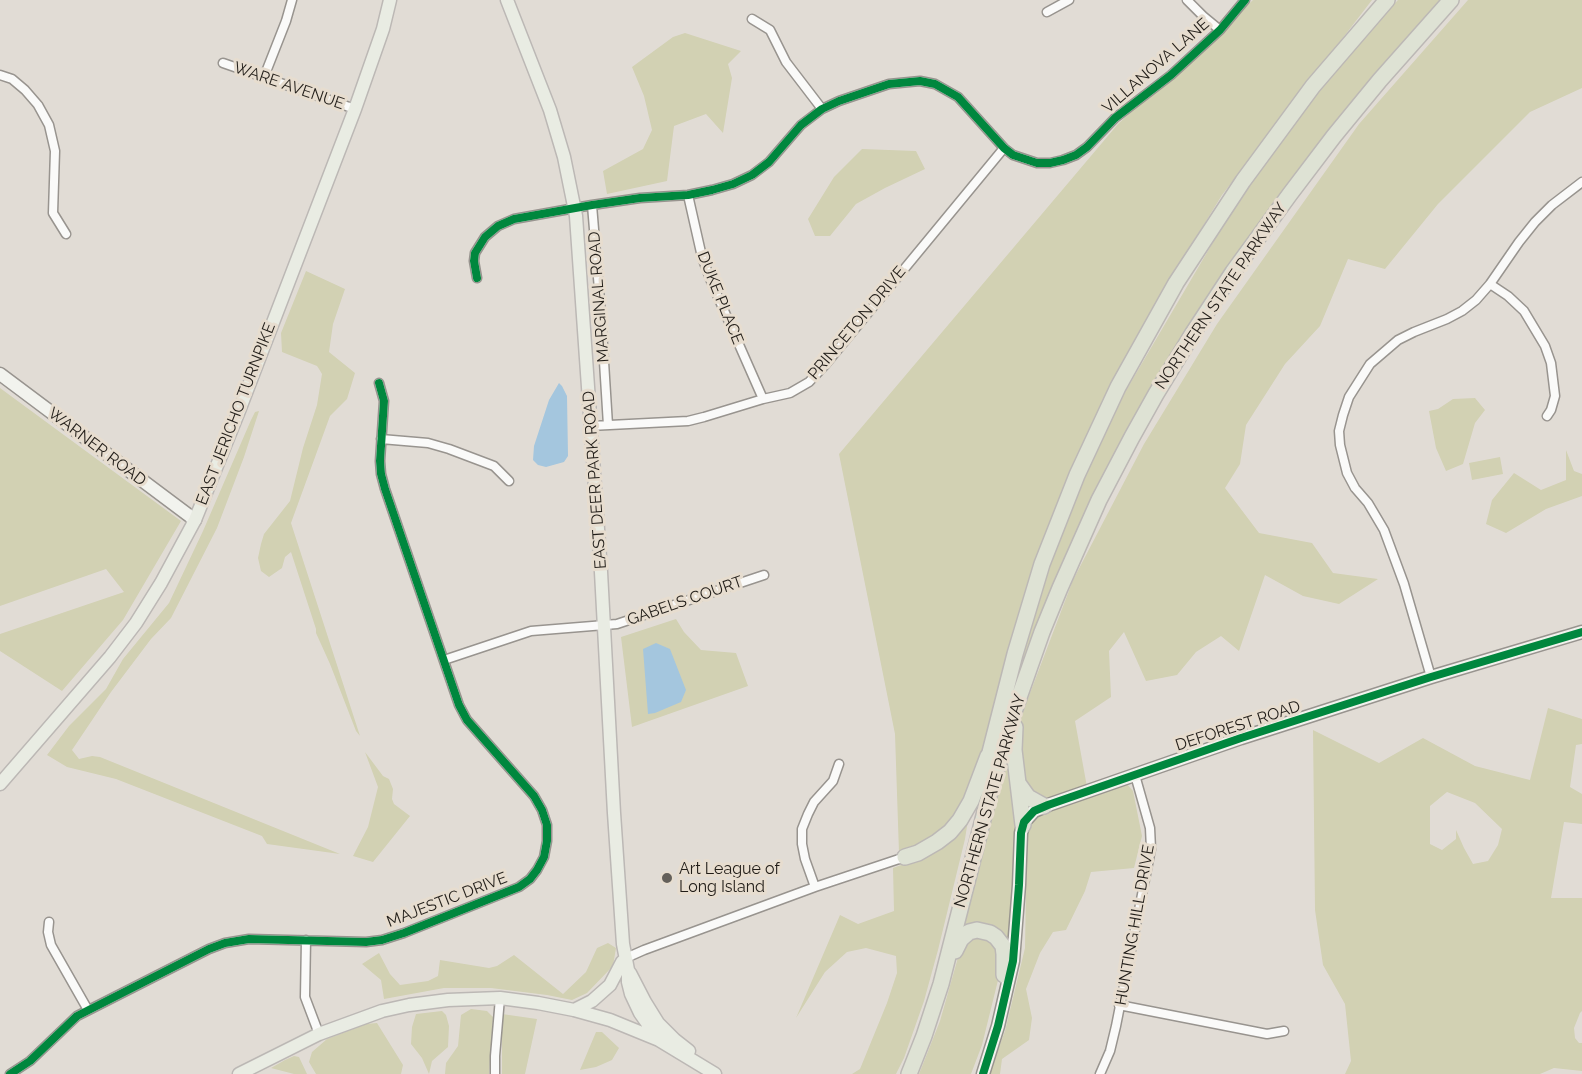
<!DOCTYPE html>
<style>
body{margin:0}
canvas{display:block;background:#e1dcd5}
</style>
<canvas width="1582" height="1074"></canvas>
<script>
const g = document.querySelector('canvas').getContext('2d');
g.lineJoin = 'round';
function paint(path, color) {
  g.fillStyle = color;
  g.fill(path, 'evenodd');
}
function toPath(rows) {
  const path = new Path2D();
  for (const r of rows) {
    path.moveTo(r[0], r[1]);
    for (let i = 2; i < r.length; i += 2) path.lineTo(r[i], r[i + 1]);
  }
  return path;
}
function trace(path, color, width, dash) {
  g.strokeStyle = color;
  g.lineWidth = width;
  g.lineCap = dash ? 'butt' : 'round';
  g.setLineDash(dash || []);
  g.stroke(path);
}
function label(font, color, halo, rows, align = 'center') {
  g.font = font + ' Raleway,sans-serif';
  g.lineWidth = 6;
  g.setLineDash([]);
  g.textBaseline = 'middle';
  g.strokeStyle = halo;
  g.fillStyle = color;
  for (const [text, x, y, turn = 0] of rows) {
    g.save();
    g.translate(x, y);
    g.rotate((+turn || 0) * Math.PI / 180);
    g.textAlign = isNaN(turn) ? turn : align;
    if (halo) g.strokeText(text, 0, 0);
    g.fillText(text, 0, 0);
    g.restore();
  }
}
paint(toPath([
 [1253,0,1372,0,1222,195,1154,306,1089,431,1022,608,1000,680,984,747,968,805,929,842,899,853,895,734,839,454,1118,124],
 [1398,0,1448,0,1385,70,1169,365,1006,717,1018,665,1051,555,1104,428,1246,186,1302,110,1355,45],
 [1468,0,1582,0,1582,88,1530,112,1438,204,1385,269,1348,259,1320,326,1285,364,1246,425,1240,464,1225,488,1259,533,1312,543,1333,573,1378,579,1339,604,1303,596,1265,575,1239,651,1221,636,1196,652,1177,675,1146,681,1124,632,1109,651,1111,697,1075,721,1087,787,1046,802,1022,782,1019,722,1073,580,1144,444,1217,324,1359,124],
 [685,33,741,51,728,64,732,78,723,133,706,114,674,126,667,181,607,194,603,171,643,149,652,130,644,96,632,67,673,37],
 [862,149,916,151,925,169,885,188,856,204,830,236,815,236,808,219,834,177],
 [306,271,345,289,333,324,329,352,355,373,347,399,330,416,291,523,360,736,356,731,330,664,316,633,316,629,291,552,285,557,282,568,269,577,261,571,258,558,261,544,264,534,290,501,303,448,317,405,322,374,319,369,317,366,282,352,281,333],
 [0,388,181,521,123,620,62,691,0,651,0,634,124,592,106,569,0,606],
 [1475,398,1485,410,1475,423,1463,464,1446,471,1436,448,1429,411,1438,409,1453,399],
 [259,411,244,457,217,528,171,618,151,639,111,692,72,750,79,759,92,756,100,757,340,854,267,844,262,836,116,779,67,767,47,755,69,726,106,689,123,659,169,603,203,531,251,420,255,412],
 [1566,450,1574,471,1582,474,1582,496,1546,509,1506,533,1486,524,1492,500,1514,473,1541,490,1566,480],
 [1500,457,1503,474,1472,480,1469,463],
 [676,619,684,632,701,650,736,653,748,686,632,727,621,637],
 [1548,708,1582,719,1582,744,1576,745,1570,787,1582,794,1582,824,1564,822,1551,898,1582,898,1582,1011,1580,1013,1574,1028,1575,1038,1579,1043,1582,1043,1582,1071,1554,1068,1540,1074,1345,1074,1351,1061,1345,1004,1323,965,1315,910,1313,730,1379,763,1423,738,1475,766,1530,780],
 [1447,792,1475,803,1502,829,1498,845,1488,861,1473,864,1464,848,1456,830,1456,839,1442,850,1430,844,1430,806],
 [1009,747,1018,838,1010,946,963,931,993,801],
 [365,752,383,776,389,779,393,789,392,799,394,804,410,816,373,862,353,856,368,827,378,787],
 [1127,784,1133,791,1142,836,1134,868,1091,872,1085,891,1066,930,1053,932,1040,953,1026,989,1032,1018,1029,1040,1002,1059,1000,1074,989,1074,1005,1031,1025,948,1027,831,1032,821,1045,812],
 [968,820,965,839,938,950,924,1001,904,1058,896,1074,852,1074,860,1069,887,1003,897,973,896,956,866,948,847,952,825,972,796,1018,840,915,858,924,894,911,893,868,920,858],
 [971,937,991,937,1003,960,982,1045,971,1074,919,1074,940,1021,961,947],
 [608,943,616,948,613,966,587,993,572,1000,547,995,491,988,444,988,384,999,381,980,362,964,379,953,390,974,400,985,428,981,438,976,440,960,489,968,497,966,514,955,563,994,586,972,597,948],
 [471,1009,487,1011,493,1017,489,1074,445,1074,446,1063,458,1046,461,1015],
 [442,1011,446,1015,449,1026,448,1047,432,1061,429,1074,422,1058,411,1044,412,1027,416,1014],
 [502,1014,537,1019,525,1074,502,1074],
 [377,1023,403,1065,401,1074,316,1074,309,1062,312,1052,327,1039,366,1024],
 [596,1032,602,1032,619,1048,612,1060,596,1067,580,1070],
 [294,1056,299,1057,307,1074,294,1074,271,1068,285,1060]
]), '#d2d1b3');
paint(toPath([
 [559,383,562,386,567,396,568,456,564,462,546,467,538,465,533,460,534,446,549,400],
 [656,643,670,649,686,690,681,702,655,713,648,714,643,649]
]), '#a4c6de');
const street = toPath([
 [1187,0,1203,16,1220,30],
 [1047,12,1069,0],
 [752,19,770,30,786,62,822,109],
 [223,63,355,109],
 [0,75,12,79,25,90,38,105,49,125,55,151,53,213,66,234],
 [264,77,286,21,292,0],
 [688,195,702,257,711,281,763,399],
 [592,205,601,314,608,425],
 [477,278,474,261,475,253,485,237,498,226,514,219,592,205,640,198,688,195,712,190,733,184,752,175,769,162,801,125,822,109,839,101,889,84,920,81,935,84,958,97,1004,148,1013,155,1037,163,1050,163,1063,160,1076,155,1087,147,1115,118,1171,75,1220,30,1245,0],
 [1490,284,1508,296,1524,311,1545,346,1551,363,1555,396,1551,410,1547,416],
 [590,426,688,421,704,417,763,399,790,393,809,382,825,365,1004,148],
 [381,439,428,443,449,449,494,466,509,481],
 [444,660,531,631,617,624,764,575],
 [1431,677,1404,584,1384,530,1368,503,1355,488,1347,473,1340,445,1339,431,1343,415,1349,397,1370,364,1398,340,1414,332,1447,319,1462,311,1476,300,1490,284,1519,242,1535,222,1552,205,1582,182],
 [815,887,805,859,802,844,802,829,808,814,814,802,833,781,839,764],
 [49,922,48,932,51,945,88,1010],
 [306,940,305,997,319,1034],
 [626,958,644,950,815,887,905,857],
 [1119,1005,1267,1034,1284,1031],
 [10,1074,30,1061,77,1016,209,949,225,943,249,939,366,942,382,940,404,933,519,887,530,879,537,870,544,857,547,841,547,825,542,810,534,796,467,720,459,705,385,489,381,474,380,461,384,401,379,383],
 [495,1074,495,1056,500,998],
 [1100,1074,1110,1051,1116,1026,1151,849,1150,828,1135,775]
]);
const secondary = toPath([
 [0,374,195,520],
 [983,1074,998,1026,1013,961,1019,885,1021,833,1024,822,1034,811,1048,805,1241,738,1431,677,1582,632]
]);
const primary = toPath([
 [507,0,550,110,564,157,576,216,601,572,614,813,623,944,628,970,628,982,631,994,640,1013,659,1040],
 [0,784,110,657,136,623,161,583,195,520,239,411,355,109,383,29,390,0],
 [630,973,645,1002,658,1023,675,1040,689,1051],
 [574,1010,592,1001,610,985,622,962,626,958],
 [239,1074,319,1034,382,1011,409,1005,448,1000,500,998,538,1003,574,1010,610,1020,659,1040,715,1074]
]);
const highway = toPath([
 [1015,727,1014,750,1023,825],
 [987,764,1015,654,1042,564,1077,475,1118,387,1176,283,1243,181,1313,86,1387,0],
 [1018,783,1028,797,1044,806],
 [905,857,918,853,937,842,950,832,960,820,971,801,988,756],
 [955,951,961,939,969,932,977,930,990,933,996,937,1003,946,1004,954,1004,975],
 [909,1074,924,1036,941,984,991,788,1010,723,1042,632,1060,588,1099,500,1132,437,1156,394,1193,333,1233,272,1290,194,1334,136,1380,80,1451,0]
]);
trace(street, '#98948f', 11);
trace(secondary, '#98948f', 15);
trace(primary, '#bcb8b5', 15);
trace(highway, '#bcb8b5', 18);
trace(street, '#fafaf9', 8);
trace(secondary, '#f2f3ee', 12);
trace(primary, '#e9ece3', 12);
trace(highway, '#dee2d4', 15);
trace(toPath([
 [477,278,474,261,475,253,485,237,498,226,514,219,592,205,640,198,688,195,712,190,733,184,752,175,769,162,801,125,822,109,839,101,889,84,920,81,935,84,958,97,1004,148,1013,155,1037,163,1050,163,1063,160,1076,155,1087,147,1115,118,1171,75,1220,30,1245,0],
 [10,1074,30,1061,77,1016,209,949,225,943,249,939,366,942,382,940,404,933,519,887,530,879,537,870,544,857,547,841,547,825,542,810,534,796,467,720,459,705,385,489,381,474,380,461,384,401,379,383],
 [983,1074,998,1026,1013,961,1019,885,1021,833,1024,822,1034,811,1048,805,1241,738,1431,677,1582,632]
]), '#00873e', 8);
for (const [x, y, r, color] of [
 [667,878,6,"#64605a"]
]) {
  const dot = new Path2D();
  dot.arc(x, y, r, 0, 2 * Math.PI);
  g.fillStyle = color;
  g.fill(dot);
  trace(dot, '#e7ddcf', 2);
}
label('16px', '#211d18', '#e7ddcf', [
 ["VILLANOVA LANE",1156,66,-41],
 ["WARE AVENUE",289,86,19],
 ["NORTHERN STATE PARKWAY",1221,296,-56],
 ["MARGINAL ROAD",599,297,-94],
 ["DUKE PLACE",720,298,68],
 ["PRINCETON DRIVE",857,323,-50],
 ["EAST JERICHO TURNPIKE",236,414,-69],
 ["WARNER ROAD",97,447,37],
 ["EAST DEER PARK ROAD",595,480,-94],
 ["GABELS COURT",685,601,-19],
 ["DEFOREST ROAD",1238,726,-18],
 ["NORTHERN STATE PARKWAY",990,801,-74],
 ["MAJESTIC DRIVE",447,900,-21],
 ["HUNTING HILL DRIVE",1135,925,-80]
]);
label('16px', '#211d18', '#e7ddcf', [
 ["Art League of",679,869],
 ["Long Island",679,887]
], 'left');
</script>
